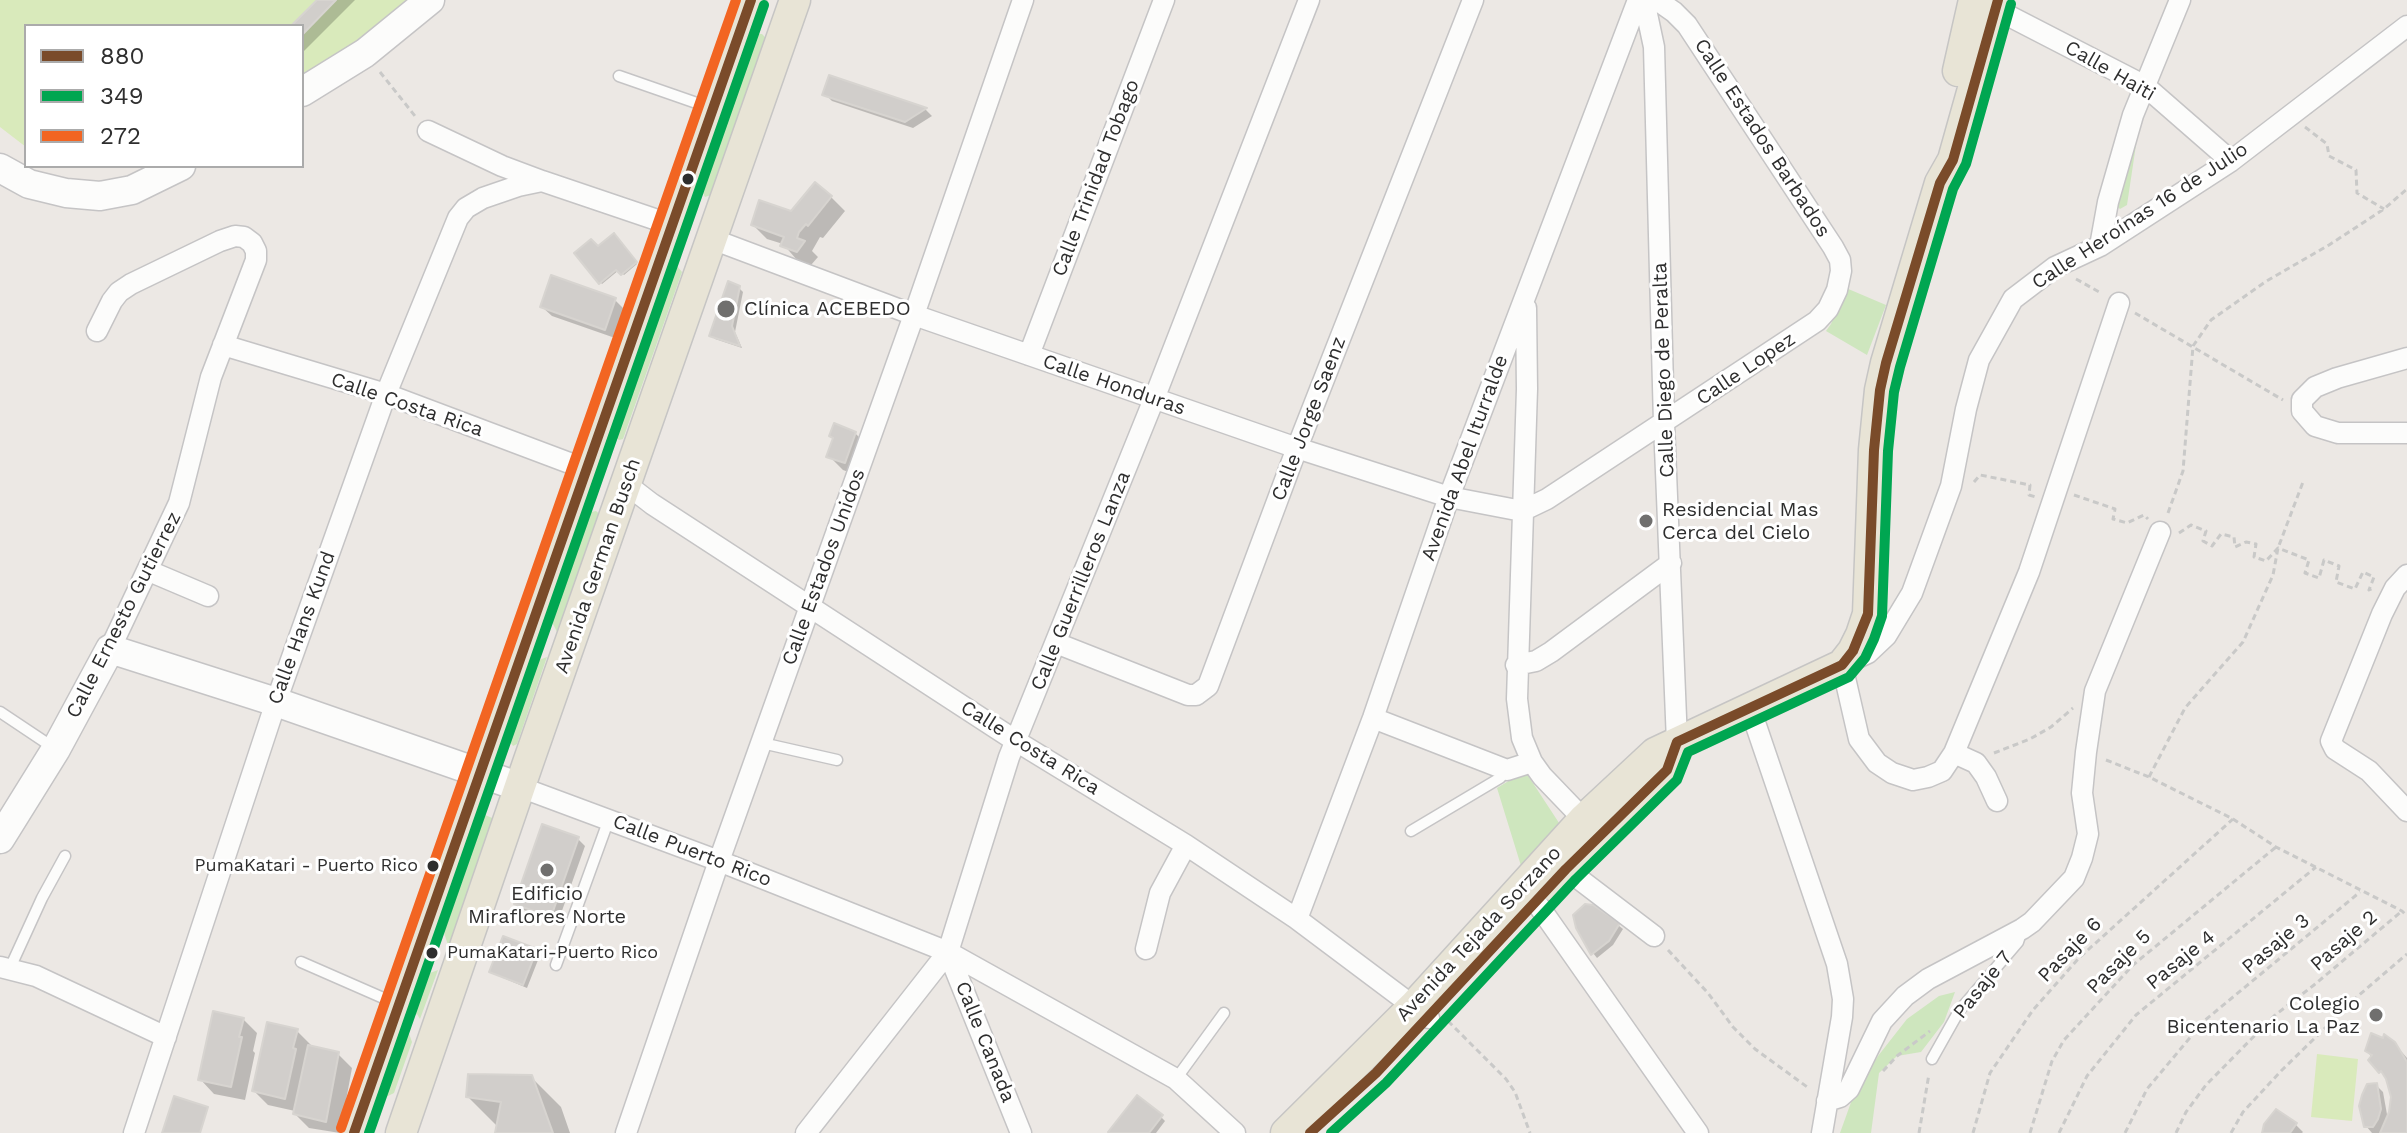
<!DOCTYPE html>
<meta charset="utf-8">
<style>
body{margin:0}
#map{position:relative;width:2407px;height:1133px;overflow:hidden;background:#ece8e4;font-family:"Work Sans",sans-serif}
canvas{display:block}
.legend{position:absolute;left:24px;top:24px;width:280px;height:144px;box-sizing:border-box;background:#fff;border:2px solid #ababab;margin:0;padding:10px 14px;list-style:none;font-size:24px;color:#2e2e2e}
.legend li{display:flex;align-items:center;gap:16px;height:40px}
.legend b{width:40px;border:2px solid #ababab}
</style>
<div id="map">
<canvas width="2407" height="1133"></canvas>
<ul class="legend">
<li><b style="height:10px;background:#7a4b2a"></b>880</li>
<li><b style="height:10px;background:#00a651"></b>349</li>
<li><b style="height:10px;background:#f26522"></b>272</li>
</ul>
</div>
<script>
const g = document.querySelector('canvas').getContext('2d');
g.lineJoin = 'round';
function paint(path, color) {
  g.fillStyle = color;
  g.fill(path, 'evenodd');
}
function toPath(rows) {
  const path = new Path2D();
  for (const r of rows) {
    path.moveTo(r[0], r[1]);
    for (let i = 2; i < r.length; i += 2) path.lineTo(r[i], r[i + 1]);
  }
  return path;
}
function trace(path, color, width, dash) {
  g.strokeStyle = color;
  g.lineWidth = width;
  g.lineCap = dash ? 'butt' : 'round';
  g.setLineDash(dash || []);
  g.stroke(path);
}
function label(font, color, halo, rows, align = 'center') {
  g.font = font + ' "Work Sans",sans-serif';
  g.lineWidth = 6;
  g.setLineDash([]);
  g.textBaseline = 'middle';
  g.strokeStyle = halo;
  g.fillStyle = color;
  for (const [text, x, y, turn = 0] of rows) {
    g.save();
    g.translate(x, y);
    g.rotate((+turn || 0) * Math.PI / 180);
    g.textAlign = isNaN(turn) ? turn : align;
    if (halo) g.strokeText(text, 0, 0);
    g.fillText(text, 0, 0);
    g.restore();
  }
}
paint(toPath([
 [758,34,762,34,768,40,715,196,711,195,705,197,702,191],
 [2139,125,2127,205,2120,209,2111,201],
 [673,266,677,266,682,272,623,439,619,440,612,435],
 [1846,288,1886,305,1867,355,1826,331,1831,324],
 [596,511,603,517,560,638,552,622,591,512],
 [535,653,539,660,547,657,517,744,513,746,510,742,504,740],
 [1525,771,1563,829,1522,869,1497,788],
 [485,815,497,820,449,948,444,933],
 [425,964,430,973,438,970,420,1019,417,1014,405,1021],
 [1955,992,1944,1022,1921,1052,1897,1056,1879,1073,1871,1133,1840,1133,1854,1094,1878,1056,1907,1019,1939,996],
 [405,1022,412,1042,394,1093,384,1098,381,1090]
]), '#cee6be');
paint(toPath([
 [0,0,407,0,357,43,302,77,302,26,26,26,26,147,0,127],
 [2317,1054,2358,1059,2352,1121,2311,1117]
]), '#d9eabb');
paint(toPath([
 [320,0,355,0,302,53,302,26,294,26],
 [831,77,926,110,932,116,913,128,832,101,825,94],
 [831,197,845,211,823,238,820,237,812,251,818,257,811,265,797,260,783,244,767,239,753,225,792,214],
 [614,236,637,264,624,275,619,270,602,284,576,254,598,249],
 [739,288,743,292,735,332,742,348,715,339,711,335],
 [615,300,624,309,615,338,552,316,542,307],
 [855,433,869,447,859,476,843,470,829,456],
 [578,839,585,846,558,922,524,910,517,903],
 [1618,925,1623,929,1613,945,1597,958,1593,953],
 [536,951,540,955,527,988,496,975,492,971],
 [243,1019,257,1033,253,1051,255,1053,245,1100,214,1094,200,1079],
 [297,1031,311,1045,310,1047,338,1054,352,1068,340,1133,309,1128,295,1114,295,1111,268,1105,254,1091],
 [2394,1043,2407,1058,2407,1133,2372,1133,2366,1126,2376,1085,2383,1092,2388,1120,2393,1097,2388,1079,2367,1051],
 [531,1077,561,1107,570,1133,497,1133,498,1127,468,1097],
 [2277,1112,2296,1125,2303,1132,2302,1133,2264,1133],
 [1161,1117,1165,1121,1156,1133,1113,1133]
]), '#0003');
const building = toPath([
 [317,0,336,0,302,35,302,26,291,26,317,0],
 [829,75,927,108,905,122,822,95,829,75],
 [815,182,832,196,808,226,806,224,799,232,797,238,805,241,797,252,780,246,784,237,751,225,759,200,791,211,815,182],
 [614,233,637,262,621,275,616,270,599,284,574,253,591,239,598,246,614,233],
 [551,275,616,298,605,330,540,307,551,275],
 [728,281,740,286,732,326,740,346,709,336,728,281],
 [834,423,856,432,845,463,826,457,833,438,829,436,834,423],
 [542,824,579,837,551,917,514,904,542,824],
 [1585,904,1593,905,1620,923,1609,941,1591,955,1576,928,1573,915,1585,904],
 [503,936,537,949,523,985,489,972,503,936],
 [213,1011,244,1018,239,1037,242,1037,231,1087,198,1080,213,1011],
 [267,1022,298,1029,293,1048,296,1049,285,1099,252,1091,267,1022],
 [2371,1033,2383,1038,2384,1034,2395,1042,2407,1062,2407,1133,2380,1133,2389,1112,2391,1097,2386,1079,2381,1071,2379,1073,2368,1060,2372,1055,2365,1051,2371,1033],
 [308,1045,339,1052,326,1122,293,1114,308,1045],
 [468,1074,532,1075,553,1133,495,1133,501,1102,466,1097,468,1074],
 [2377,1083,2381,1109,2378,1119,2373,1127,2364,1127,2359,1106,2362,1095,2367,1084,2377,1083],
 [1137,1095,1163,1115,1149,1133,1110,1133,1108,1132,1137,1095],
 [174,1096,208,1107,200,1133,162,1133,174,1096],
 [2276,1109,2297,1123,2290,1133,2262,1133,2264,1124,2276,1109]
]);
paint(building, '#d1cecb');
trace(building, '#d7d4d0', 2);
const lane = toPath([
 [619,76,711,108],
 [0,712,54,748],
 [762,743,837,760],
 [1411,831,1500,778,1507,770],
 [301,962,397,1004],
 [556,965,609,819],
 [10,968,42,898,65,856],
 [1932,1059,1959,1011,2018,942,2022,930],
 [1176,1079,1224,1013]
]);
const street = toPath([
 [1644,0,1654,47,1664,423,1677,742],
 [1984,3,2145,86,2231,161],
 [428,131,502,166,542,181,672,225],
 [712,239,914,315,1297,448,1449,497,1522,511],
 [2100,246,2108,202,2133,115,2180,0],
 [2119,303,2029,572,1954,753,1942,771,1928,777,1913,780,1892,773,1877,763,1859,739,1842,665,1868,653,1886,636,1912,593,1951,486,1966,409,1979,360,2013,299,2055,267,2100,246,2231,161,2407,26],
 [1526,308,1527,389,1517,699,1522,738,1532,762,1542,776,1591,827],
 [97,331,112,301,119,292,131,284,220,241,235,236,244,237,252,243,256,251,256,260,211,377,179,503,110,649],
 [223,345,386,394,588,470],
 [1029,355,1164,0],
 [2407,358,2337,378,2315,387,2302,400,2302,411,2315,426,2338,433,2407,433],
 [626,484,652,504,1016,741,1186,845,1297,919,1429,1018],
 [1522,511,1547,499,1817,321,1828,309,1837,290,1841,271,1840,260,1833,247,1687,25,1674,12,1657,0],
 [149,571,208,596],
 [2407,575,2395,588,2382,614,2331,741,2335,749,2369,771,2407,811],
 [1056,643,1188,695,1196,695,1208,686,1297,448,1473,0],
 [1516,665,1536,661,1551,652,1671,563],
 [1750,708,1837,964,1843,999,1842,1017,1822,1133],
 [1373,718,1507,770,1532,762],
 [1954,753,1976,763,1986,777,1997,801],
 [520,787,719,861,948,952,1176,1079,1235,1133],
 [1566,869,1654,936],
 [1536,902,1698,1133],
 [1297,919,1373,718,1449,497,1638,0],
 [1146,949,1160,893,1186,845],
 [948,952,1021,1133],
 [0,967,36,976,166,1037],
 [1827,1101,1840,1097,1849,1089,1882,1021,1905,996,1928,979,2022,929,2032,922,2074,878,2082,858,2088,834,2082,793,2086,752,2095,691,2160,532],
 [134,1133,276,702,386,394,458,218,466,208,483,198,518,186,542,181],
 [626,1133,719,861,914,315,1023,0],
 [806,1133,948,952,1009,757,1154,399,1309,0]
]);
const secondary = toPath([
 [302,92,365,53,430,0],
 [0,168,29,184,66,193,100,196,132,190,181,166],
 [0,839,56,749,110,649,276,702,520,787]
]);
const primary = toPath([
 [1958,71,1974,0],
 [1551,885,1667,770,1668,765],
 [354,1133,577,501,751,0],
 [401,1133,529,760,795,0],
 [1286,1133,1414,1006,1583,820,1655,753,1842,665,1853,651,1861,635,1868,614,1874,450,1880,390,1886,363,1940,183,1953,160,1998,0]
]);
trace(lane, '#c5c4c5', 13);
trace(street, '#c5c4c5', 23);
trace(secondary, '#c5c4c5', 31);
trace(primary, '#c6c5c4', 33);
trace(toPath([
 [380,72,415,116],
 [2305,127,2327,144,2329,156,2356,170,2357,193,2384,209],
 [2076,279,2101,293],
 [2135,313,2283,400],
 [1974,482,1980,475,2030,485,2029,495,2036,497],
 [2074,495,2115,509,2113,519,2127,523,2144,515,2148,519],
 [2168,513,2183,471,2193,346,2211,320,2265,282,2329,245,2384,209,2407,189],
 [2179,533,2191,525,2206,531,2203,541,2212,546,2221,534,2234,537,2235,547,2246,542,2256,544,2254,557,2266,561,2278,548,2309,560,2305,573,2319,578,2324,560,2339,566,2336,582,2355,589,2363,572,2374,577,2369,590,2373,588],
 [1994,753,2030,739,2051,727,2073,708],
 [2106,760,2149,777,2233,819,2276,847,2402,911,2407,916],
 [2149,777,2185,708,2243,642,2273,575,2278,548,2303,482],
 [1668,950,1708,993,1733,1027,1755,1049,1810,1089],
 [1448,1021,1506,1079,1515,1092,1530,1133],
 [1883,1071,1897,1056,1930,1031],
 [1919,1133,1929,1074],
 [1973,1133,1990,1073,2033,1010,2079,958,2233,819],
 [2030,1133,2052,1061,2064,1040,2133,965,2276,847],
 [2059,1133,2087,1076,2136,1015,2316,867],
 [2125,1133,2147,1089,2204,1021,2360,892],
 [2176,1133,2186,1112,2206,1085,2274,1016,2314,985,2402,911],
 [2231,1133,2243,1112,2281,1071,2358,996,2407,954]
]), '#c9c9c8', 3, [6, 4]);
trace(lane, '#fcfcfb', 10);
trace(street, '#fcfcfb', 20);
trace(secondary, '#fcfcfb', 28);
trace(primary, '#e8e4d6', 30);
trace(toPath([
 [354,1133,751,0],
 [1310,1133,1376,1073,1566,869,1667,770,1677,742,1842,665,1853,651,1868,614,1874,450,1880,390,1886,363,1940,183,1953,160,1998,0]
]), '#7a4b2a', 10);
trace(toPath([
 [369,1133,764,5],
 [1331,1133,1386,1083,1576,879,1677,780,1688,752,1849,677,1865,658,1874,639,1882,616,1888,451,1894,392,1900,367,1953,189,1966,164,2011,4]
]), '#00a651', 10);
trace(toPath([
 [341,1128,736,0]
]), '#f26522', 10);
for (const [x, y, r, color] of [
 [688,179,7,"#2e2e2e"],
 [726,309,10,"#706f6e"],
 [1646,521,8,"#706f6e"],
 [433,866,7,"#2e2e2e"],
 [547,870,8,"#706f6e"],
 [432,953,7,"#2e2e2e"],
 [2376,1015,8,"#706f6e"]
]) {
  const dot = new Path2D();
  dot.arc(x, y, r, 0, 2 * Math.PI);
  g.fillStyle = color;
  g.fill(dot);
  trace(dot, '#fff', 3);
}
label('18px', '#2e2e2e', '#fff', [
 ["PumaKatari - Puerto Rico",418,866],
 ["PumaKatari-Puerto Rico",447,953,"left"]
], 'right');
label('20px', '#2e2e2e', '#fff', [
 ["Calle Haiti",2110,71,30],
 ["Calle Estados Barbados",1762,138,57],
 ["Calle Trinidad Tobago",1096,178,-69],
 ["Calle Heroínas 16 de Julio",2140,216,-33],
 ["Calle Lopez",1746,369,-34],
 ["Calle Diego de Peralta",1664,370,-92],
 ["Calle Honduras",1114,385,19],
 ["Calle Costa Rica",407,405,19],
 ["Calle Jorge Saenz",1309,419,-69],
 ["Avenida Abel Iturralde",1465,458,-70],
 ["Avenida German Busch",598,566,-71],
 ["Calle Estados Unidos",824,567,-70],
 ["Calle Guerrilleros Lanza",1081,581,-68],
 ["Calle Ernesto Gutierrez",124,615,-63],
 ["Calle Hans Kund",302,628,-70],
 ["Calle Costa Rica",1030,748,32],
 ["Calle Puerto Rico",692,851,21],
 ["Avenida Tejada Sorzano",1479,934,-47],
 ["Pasaje 2",2344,941,-41],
 ["Pasaje 3",2276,944,-40],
 ["Pasaje 6",2070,950,-46],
 ["Pasaje 4",2181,960,-39],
 ["Pasaje 5",2119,962,-45],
 ["Pasaje 7",1983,985,-51],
 ["Calle Canada",985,1042,68]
]);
label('20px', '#2e2e2e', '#fff', [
 ["Clínica ACEBEDO",744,309],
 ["Residencial Mas",1662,510],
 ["Cerca del Cielo",1662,533],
 ["Edificio",547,894,"center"],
 ["Miraflores Norte",547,917,"center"],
 ["Colegio",2360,1004,"right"],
 ["Bicentenario La Paz",2360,1027,"right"]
], 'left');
</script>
